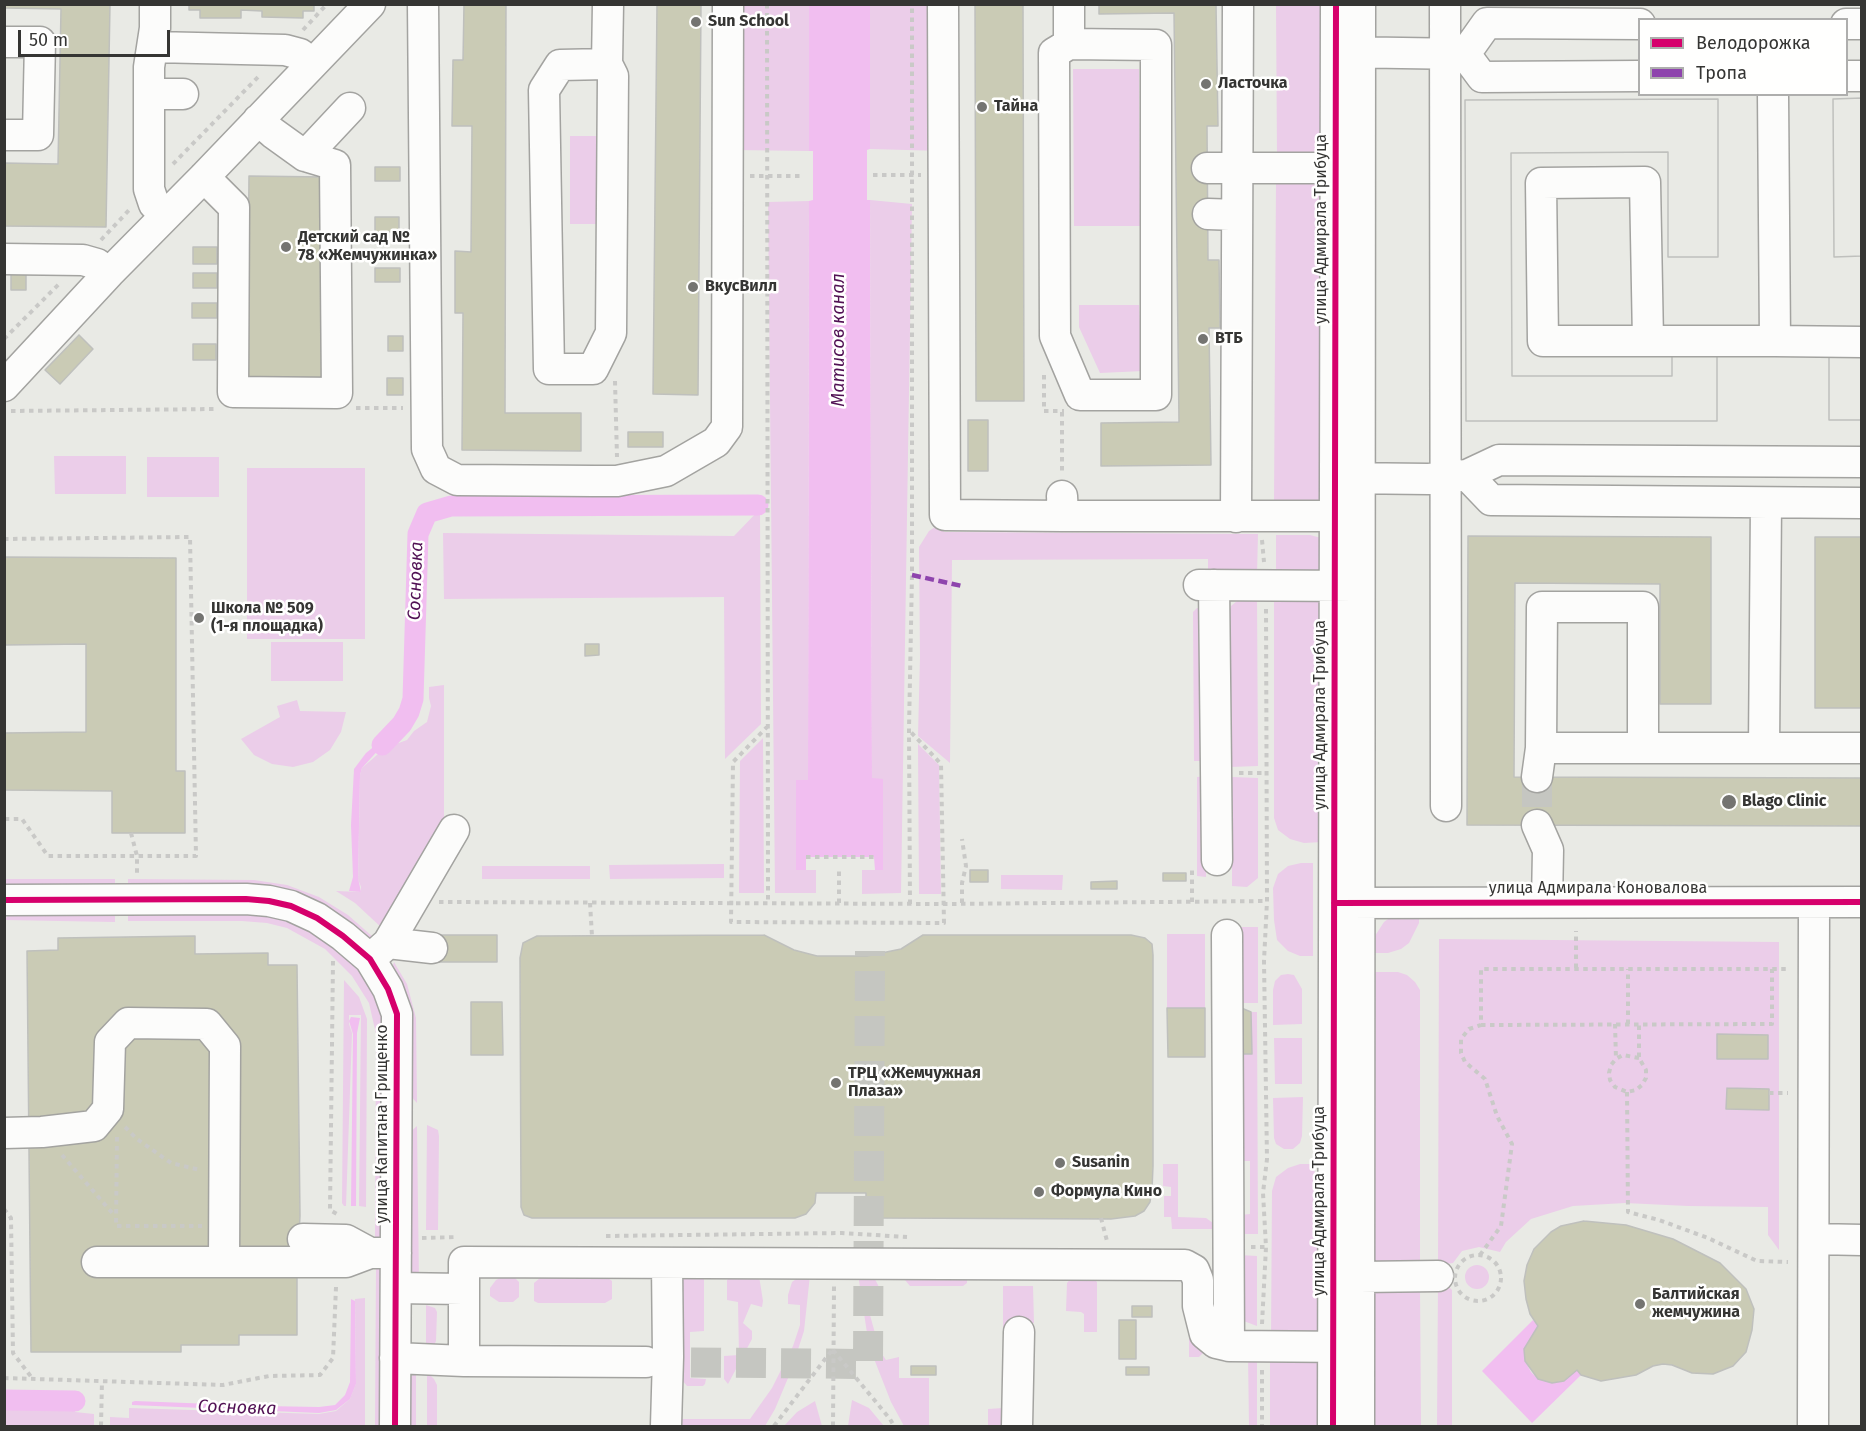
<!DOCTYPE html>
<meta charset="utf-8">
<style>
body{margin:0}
#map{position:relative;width:1866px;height:1431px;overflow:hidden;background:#e9eae5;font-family:"Fira Sans",sans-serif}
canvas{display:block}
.frame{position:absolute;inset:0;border:6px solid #353533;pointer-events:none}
.legend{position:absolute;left:1638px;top:18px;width:210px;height:78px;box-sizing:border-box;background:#fffffe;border:2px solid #aeaead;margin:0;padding:8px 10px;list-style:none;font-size:18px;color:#353533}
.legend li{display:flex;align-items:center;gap:12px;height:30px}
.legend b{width:30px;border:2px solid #aeaead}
.scale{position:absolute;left:18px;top:30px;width:152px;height:27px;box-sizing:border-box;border:3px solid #353533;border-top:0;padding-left:8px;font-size:18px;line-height:21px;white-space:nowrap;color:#353533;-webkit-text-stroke:4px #fffffe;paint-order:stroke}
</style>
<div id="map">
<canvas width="1866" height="1431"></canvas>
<div class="frame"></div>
<ul class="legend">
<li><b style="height:8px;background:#d6006c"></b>Велодорожка</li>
<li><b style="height:8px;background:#8e44ad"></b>Тропа</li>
</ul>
<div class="scale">50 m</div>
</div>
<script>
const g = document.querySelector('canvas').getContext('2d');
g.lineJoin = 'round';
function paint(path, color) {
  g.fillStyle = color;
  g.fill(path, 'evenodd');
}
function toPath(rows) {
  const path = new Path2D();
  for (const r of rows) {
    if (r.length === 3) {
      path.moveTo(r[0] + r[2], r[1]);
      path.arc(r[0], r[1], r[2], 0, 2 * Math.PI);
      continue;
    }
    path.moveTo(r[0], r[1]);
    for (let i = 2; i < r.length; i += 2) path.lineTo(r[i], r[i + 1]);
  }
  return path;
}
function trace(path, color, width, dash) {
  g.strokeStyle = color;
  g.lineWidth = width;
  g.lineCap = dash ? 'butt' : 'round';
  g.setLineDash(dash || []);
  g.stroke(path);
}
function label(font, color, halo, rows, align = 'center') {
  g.font = font + ' "Fira Sans",sans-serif';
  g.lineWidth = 5;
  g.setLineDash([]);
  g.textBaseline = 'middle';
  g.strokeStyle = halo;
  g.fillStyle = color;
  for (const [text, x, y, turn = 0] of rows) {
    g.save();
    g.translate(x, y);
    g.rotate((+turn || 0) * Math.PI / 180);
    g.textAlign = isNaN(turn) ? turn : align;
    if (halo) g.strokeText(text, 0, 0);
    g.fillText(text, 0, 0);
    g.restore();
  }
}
paint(toPath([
 [736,5,809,5,809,151,735,150],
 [870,5,943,5,943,151,870,149],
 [1276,5,1320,5,1325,158,1277,158],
 [1139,69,1140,226,1074,226,1073,69],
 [570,136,604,136,604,224,570,224],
 [1326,181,1322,501,1274,501,1276,182],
 [870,200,912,204,901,893,862,894,862,870,883,870,883,779,872,779],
 [809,201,808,780,796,780,796,870,816,870,816,893,775,893,768,202],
 [1079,305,1139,305,1143,371,1100,373,1079,327],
 [54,456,126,456,126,494,55,494],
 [147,457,219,457,219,497,147,497],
 [247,468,365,468,365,639,247,639],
 [760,509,761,724,725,759,724,597,444,599,443,533,734,536],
 [941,523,944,532,1258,534,1257,575,1208,574,1208,559,952,560,950,763,918,736,920,657,919,547,929,531],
 [1276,535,1310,535,1325,539,1324,571,1276,575],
 [1257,596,1258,766,1230,767,1228,615,1231,606,1242,597],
 [1274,597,1322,598,1322,842,1304,843,1290,839,1278,830,1274,818],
 [1197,608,1202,608,1203,761,1194,761,1193,612],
 [271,642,343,642,343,681,271,681],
 [444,685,444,831,383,929,355,903,336,891,361,892,361,887,358,879,360,775,362,768,385,748,407,740,414,731,427,722,431,706,429,698,429,687],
 [297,700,300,711,346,712,341,732,330,750,313,762,293,767,272,764,254,755,241,739,280,717,277,706],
 [763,738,764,893,739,893,740,761],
 [918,744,939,765,941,894,919,894],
 [1206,776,1206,877,1197,876,1197,777],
 [1232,777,1258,778,1258,878,1247,887,1232,886],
 [1301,863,1313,863,1313,956,1300,956,1288,951,1277,940,1274,920,1273,888,1278,874,1288,866],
 [724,864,724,878,610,879,609,865],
 [482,866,590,866,590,879,482,879],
 [1001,875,1063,875,1062,890,1001,889],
 [5,879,115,879,115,889,5,889],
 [128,879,254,880,287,885,319,897,348,915,373,937,368,939,343,924,128,889],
 [10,911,115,912,115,922,5,920],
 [128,911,267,914,309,928,358,967,371,986,383,1016,385,1240,375,1244,376,1034,369,1003,352,976,325,949,287,928,267,923,242,921,128,921],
 [1419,912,1419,923,1409,943,1401,949,1388,953,1372,953,1371,942,1384,922,1392,916],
 [1232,927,1258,927,1258,1003,1242,1003],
 [1167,934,1205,934,1205,1008,1167,1008],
 [1439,939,1779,942,1779,1250,1768,1235,1768,1207,1688,1206,1625,1203,1573,1206,1531,1219,1506,1242,1500,1252,1479,1247,1462,1251,1453,1263,1438,1265],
 [394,962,407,984,416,1018,417,1103,408,1093,392,969],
 [1373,972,1398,972,1407,975,1415,982,1420,990,1420,1268,1376,1265,1372,1259],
 [1288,974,1294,975,1302,989,1302,1024,1273,1025,1273,990,1275,981,1281,975],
 [344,980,359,997,367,1019,366,1207,359,1206,361,1015,349,1015,349,1024,352,1033,346,1206,344,1206,342,1203],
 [1251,1012,1257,1012,1258,1234,1241,1234,1241,1215,1250,1214,1250,1161,1241,1161,1240,1054,1251,1054],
 [1274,1038,1302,1038,1302,1084,1275,1084],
 [1303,1097,1302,1136,1300,1143,1293,1149,1284,1149,1276,1144,1274,1138,1273,1098],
 [427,1125,438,1130,439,1136,438,1230,426,1230],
 [417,1126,419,1283,406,1274,407,1135],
 [1163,1164,1178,1164,1178,1217,1206,1218,1213,1223,1215,1229,1172,1229,1171,1217,1164,1217,1164,1196,1171,1196,1171,1187,1163,1186],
 [1300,1164,1313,1164,1324,1218,1320,1334,1271,1337,1272,1191,1276,1177,1288,1168],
 [1240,1255,1257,1256,1257,1326,1241,1320],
 [1477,1277,12],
 [376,1267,384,1270,384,1426,375,1426],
 [693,1272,704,1272,704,1331,690,1332,690,1378,706,1379,705,1384,703,1386,687,1386,682,1380,682,1279],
 [508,1274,511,1274,519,1282,519,1297,513,1302,499,1302,490,1296,490,1288,496,1280],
 [858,1274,874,1277,880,1289,880,1299,875,1305,868,1308,880,1351,886,1360,899,1357,899,1378,929,1378,929,1426,904,1426,891,1402,869,1346],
 [733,1275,759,1276,763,1301,762,1307,751,1304,743,1323,752,1331,752,1339,728,1384,724,1379,724,1356,739,1355,738,1302,727,1300,727,1280],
 [802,1275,810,1275,804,1331,791,1371,775,1409,765,1426,677,1426,676,1419,750,1419,772,1388,793,1346,800,1325,800,1305,788,1304,788,1295,792,1282],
 [908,1276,967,1279,967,1283,963,1286,910,1286,905,1280],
 [1073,1276,1092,1277,1097,1282,1097,1332,1084,1332,1084,1314,1081,1312,1066,1311,1067,1283],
 [540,1278,608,1278,612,1281,612,1299,605,1303,538,1303,534,1301,534,1283],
 [1438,1284,1447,1285,1452,1290,1452,1426,1437,1426],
 [1003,1286,1033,1286,1034,1323,1008,1323,1009,1426,988,1426,988,1409,1003,1408],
 [1380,1288,1420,1288,1421,1426,1371,1426,1371,1298,1374,1292],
 [365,1298,365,1426,110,1426,110,1417,129,1418,129,1408,319,1414,336,1411,350,1399,356,1384,355,1299],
 [426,1305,435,1308,437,1312,436,1341,434,1345,426,1349],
 [1189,1307,1203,1353,1199,1357,1189,1357],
 [1248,1354,1257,1354,1257,1426,1249,1426],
 [1270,1354,1310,1354,1322,1365,1322,1426,1270,1426],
 [416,1372,416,1426,407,1426,407,1381],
 [427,1372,434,1379,437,1385,437,1426,427,1426],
 [852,1400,869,1408,884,1426,848,1426],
 [815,1401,822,1426,784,1426,797,1412],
 [5,1402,75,1404,75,1412,94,1414,94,1426,5,1426]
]), '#ebcde9');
paint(toPath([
 [809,5,870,5,870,149,867,150,867,200,870,200,872,778,883,779,883,870,875,870,874,857,806,857,806,870,796,870,796,780,808,780,809,201,813,200,813,151,809,151],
 [402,724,362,768,360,775,358,878,361,892,349,891,353,877,351,825,354,769,366,753],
 [351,1017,360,1018,357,1033,356,1206,351,1206,353,1034,349,1021],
 [351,1299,355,1301,356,1384,350,1399,336,1410,319,1413,132,1405,132,1402,135,1401,264,1406,319,1407,335,1405,345,1395,350,1382],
 [1533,1320,1538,1326,1524,1349,1525,1361,1531,1372,1538,1379,1552,1383,1564,1381,1577,1370,1581,1375,1532,1423,1482,1371]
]), '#f1bef0');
trace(toPath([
 [382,745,402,724,409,712,413,699,418,534,427,513,451,506,758,505],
 [4,1400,75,1401]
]), '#f1bef0', 21);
const building = toPath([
 [4,4,110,4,106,227,4,226,4,163,58,164,61,9,4,8,4,4],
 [189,4,314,4,314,11,303,11,303,18,262,17,262,11,241,10,241,18,200,18,200,10,189,10,189,4],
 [464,4,506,4,505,413,581,413,581,451,462,450,463,313,455,313,455,251,471,252,472,126,452,126,453,60,463,60,464,4],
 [657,4,701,4,698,395,653,394,657,4],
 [975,4,1023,4,1024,401,976,401,975,4],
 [1099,4,1216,4,1218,126,1207,126,1208,260,1219,260,1220,328,1209,328,1211,465,1101,466,1101,423,1179,422,1174,13,1099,14,1099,4],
 [1862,98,1862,256,1834,257,1833,99,1862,98],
 [1862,98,1862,256,1834,257,1833,99,1862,98],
 [1718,99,1718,257,1668,257,1668,152,1511,153,1512,376,1672,376,1672,350,1717,350,1717,421,1466,421,1465,100,1718,99],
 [1718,99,1718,257,1668,257,1668,152,1511,153,1512,376,1672,376,1672,350,1717,350,1717,421,1466,421,1465,100,1718,99],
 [375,167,400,167,400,181,375,181,375,167],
 [249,176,325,177,324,380,247,380,249,176],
 [375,217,399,217,399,232,375,232,375,217],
 [193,247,217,247,217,264,193,264,193,247],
 [375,268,400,268,400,282,375,282,375,268],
 [11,271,26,271,26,290,11,290,11,271],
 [193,273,217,273,217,288,193,288,193,273],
 [192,303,217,303,217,318,192,318,192,303],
 [79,335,93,349,60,384,45,370,79,335],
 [388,336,403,336,403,351,388,351,388,336],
 [193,344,216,344,216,360,193,360,193,344],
 [1829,350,1862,350,1862,420,1829,420,1829,350],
 [1829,350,1862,350,1862,420,1829,420,1829,350],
 [387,378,403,378,403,395,387,395,387,378],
 [968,420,988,420,988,471,968,471,968,420],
 [628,432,663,432,663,447,628,447,628,432],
 [1468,536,1711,537,1711,704,1660,704,1660,584,1515,583,1514,777,1862,778,1862,826,1467,825,1468,536],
 [1815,537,1862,537,1862,708,1815,708,1815,537],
 [4,557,176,558,176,771,185,771,185,833,112,833,112,791,4,790,4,733,86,732,86,644,4,645,4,557],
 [585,644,599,644,599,655,585,656,585,644],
 [970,870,988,870,988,882,970,882,970,870],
 [1163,873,1186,873,1186,881,1163,881,1163,873],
 [1117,881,1117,889,1091,889,1091,882,1117,881],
 [432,935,497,935,497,962,432,962,432,935],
 [764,935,794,950,817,956,867,956,901,949,923,935,1131,935,1145,938,1152,944,1153,955,1153,1166,1152,1190,1150,1202,1144,1211,1135,1216,1111,1219,883,1218,873,1213,866,1203,866,1193,816,1193,815,1203,806,1214,795,1218,532,1218,524,1215,521,1207,520,958,523,943,537,936,764,935],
 [195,936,195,954,268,953,268,965,297,965,300,1216,297,1270,297,1335,239,1335,239,1345,181,1345,181,1352,31,1352,27,951,58,950,58,938,195,936],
 [471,1002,502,1002,503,1055,471,1055,471,1002],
 [1239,1007,1251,1012,1252,1054,1240,1054,1239,1007],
 [1167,1008,1205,1008,1205,1057,1168,1057,1167,1008],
 [1717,1034,1768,1035,1768,1059,1717,1059,1717,1034],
 [1727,1088,1769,1089,1769,1110,1726,1109,1727,1088],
 [1584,1221,1626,1225,1673,1239,1720,1263,1746,1289,1754,1309,1752,1330,1746,1352,1733,1366,1713,1374,1692,1373,1672,1365,1663,1364,1653,1366,1636,1375,1601,1381,1581,1375,1577,1370,1564,1381,1552,1383,1538,1379,1525,1361,1524,1349,1538,1326,1530,1314,1526,1299,1524,1281,1527,1265,1534,1249,1551,1232,1561,1226,1584,1221],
 [1861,1283,1862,1426,1861,1426,1861,1283],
 [1132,1306,1152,1306,1152,1317,1132,1317,1132,1306],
 [1119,1320,1136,1320,1136,1359,1119,1359,1119,1320],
 [911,1366,936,1366,936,1375,911,1375,911,1366],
 [1126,1367,1149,1367,1149,1375,1126,1375,1126,1367]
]);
paint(building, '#cacbb5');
trace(building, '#bfc0bd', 1.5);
trace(toPath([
 [1537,777,1537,825],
 [646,1362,868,1364,870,951]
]), '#c5c6c1', 30, [30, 15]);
const minor = toPath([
 [155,4,155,28,149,67,149,189,154,204,165,215],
 [423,4,427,449,436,469,457,480,594,481,617,481,666,471,716,442,727,427,728,4],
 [943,4,945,515,1063,516],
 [1069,4,1069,44],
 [1445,4,1446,806],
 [1846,24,1862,24],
 [4,42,40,42,38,135,4,135],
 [1069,44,1156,45,1156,395,1080,395,1055,336,1054,53,1069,44],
 [153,47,285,50,300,54,312,63],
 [1339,52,1465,54,1482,77,1640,76],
 [1465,54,1487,23,1640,24],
 [607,64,560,65,544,90,549,369,593,369,611,333,613,76,607,64,608,4],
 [1846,76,1862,76],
 [149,94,183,94],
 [1773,94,1775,341,1862,342],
 [305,156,350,108],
 [1207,168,1354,168],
 [204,177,234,207,233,392,337,393,335,165,305,156,273,133,258,120],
 [1208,214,1237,215],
 [4,259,83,260,97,264,109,273],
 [1648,341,1645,182,1541,183,1543,341,1775,341],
 [4,386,109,273,204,177,370,4],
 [1467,475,1491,500,1862,503],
 [1341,478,1429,479,1467,475,1499,460,1862,462],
 [1062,496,1063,516,1354,516],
 [1236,517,1238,4],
 [1199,585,1354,586],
 [1214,585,1217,860],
 [1643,748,1643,607,1542,607,1541,748,1862,748],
 [1764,748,1766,503],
 [1537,777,1541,748],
 [1537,825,1548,850,1547,902],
 [4,900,246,899,269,901,291,906,317,918,343,936,370,959,388,989,397,1014,395,1426],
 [1340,903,1862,902],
 [1227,935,1229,1346],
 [388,943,432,948],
 [370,959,388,943,454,830],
 [4,1133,42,1132,94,1126,108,1109,110,1042,128,1023,207,1024,225,1046,224,1261],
 [303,1239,346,1240,370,1253],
 [1814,1239,1862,1240],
 [97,1262,346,1262,370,1253,396,1253],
 [1360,1277,1438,1276],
 [396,1288,463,1289],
 [395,1358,464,1361,646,1362],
 [464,1361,464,1262,1185,1265,1194,1270,1198,1280,1198,1306,1205,1334,1216,1343,1229,1346,1354,1347],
 [666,1426,668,1357,667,1264],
 [1017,1426,1019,1332],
 [1333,1426,1336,4],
 [1359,1426,1360,4],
 [1813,1426,1814,903]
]);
trace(minor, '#a3a3a0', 33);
trace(toPath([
 [767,4,768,903],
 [303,30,327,4],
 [173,164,260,75],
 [873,175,921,175],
 [750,176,804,176],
 [101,240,131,208],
 [4,339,59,284],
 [1044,375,1044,411,1064,411],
 [615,381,617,457],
 [356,408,403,408],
 [11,411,217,409],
 [1062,412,1062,473],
 [4,539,190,537,196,856,48,856,22,819,4,819],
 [1262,540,1264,562],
 [768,726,733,762,731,922,944,923,941,764,909,730],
 [1239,773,1265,773],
 [131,833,137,856,137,874],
 [806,857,875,857],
 [439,902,944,904,1267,901],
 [1192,902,1192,867],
 [590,903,592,936],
 [839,903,839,871],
 [962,903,962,883,966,866,962,839],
 [910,904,909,729,912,575,912,4],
 [333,961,330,1210,337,1214],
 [1576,968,1576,931],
 [1615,1024,1616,1059],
 [1628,1024,1628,969],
 [1481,1025,1772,1024,1772,969],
 [1639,1058,1623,1055,1616,1059,1611,1065,1609,1073,1610,1080,1615,1087,1627,1092,1636,1090,1642,1085,1646,1078,1646,1070,1639,1058,1639,1024],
 [1627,1092,1628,1212,1659,1220,1708,1238,1757,1261,1788,1262],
 [1769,1093,1788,1093],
 [125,1127,137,1139,171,1163,200,1170],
 [117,1137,116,1226,202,1226],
 [62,1155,114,1215],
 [4,1209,11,1218,13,1353,32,1378],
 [1101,1218,1107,1241],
 [606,1236,842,1233,907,1237],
 [422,1238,458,1237],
 [1251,1247,1266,1247],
 [1480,1255,1501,1226,1512,1144,1497,1116,1485,1079,1465,1062,1461,1053,1461,1039,1469,1029,1481,1025,1481,969,1789,969],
 [1478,1278,23],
 [1262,1324,1266,1247,1263,1193,1267,1159,1264,961,1267,901,1266,609],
 [833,1350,890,1419,894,1426],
 [1262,1370,1262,1426],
 [4,1378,223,1385,269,1376,320,1375,333,1358,336,1287],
 [101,1426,102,1381],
 [774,1426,832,1350],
 [833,1426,834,1286]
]), '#c9c9c7', 4, [4.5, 4.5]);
trace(minor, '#fcfcfb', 30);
trace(toPath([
 [912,575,962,586]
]), '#8e44ad', 4.5, [9, 4.5]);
trace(toPath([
 [4,900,246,899,269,901,291,906,317,918,343,936,370,959,388,989,397,1014,395,1426],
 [1334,903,1862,902],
 [1333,1426,1336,4]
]), '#d6006c', 6);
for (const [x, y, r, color] of [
 [696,22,6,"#747471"],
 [1206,84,6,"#747471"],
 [982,107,6,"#747471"],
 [286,247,6,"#747471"],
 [693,287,6,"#747471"],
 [1203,339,6,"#747471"],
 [199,618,6,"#747471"],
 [1729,802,8,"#747471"],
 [836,1083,6,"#747471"],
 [1060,1163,6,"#747471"],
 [1039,1192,6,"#747471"],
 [1640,1304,6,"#747471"]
]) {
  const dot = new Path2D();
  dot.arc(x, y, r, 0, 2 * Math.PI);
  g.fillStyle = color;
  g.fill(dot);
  trace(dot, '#fffffe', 2);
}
label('bold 16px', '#353533', '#fffffe', [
 ["Sun School",708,22],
 ["Ласточка",1218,84],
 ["Тайна",994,107],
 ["Детский сад №",298,238],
 ["78 «Жемчужинка»",298,256],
 ["ВкусВилл",705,287],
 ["ВТБ",1215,339],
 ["Школа № 509",211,609],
 ["(1-я площадка)",211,627],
 ["Blago Clinic",1742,802],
 ["ТРЦ «Жемчужная",848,1074],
 ["Плаза»",848,1092],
 ["Susanin",1072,1163],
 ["Формула Кино",1051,1192],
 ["Балтийская",1652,1295],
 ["жемчужина",1652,1313]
], 'left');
label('16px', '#353533', '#fffffe', [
 ["улица Адмирала Трибуца",1322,229,-90],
 ["улица Адмирала Трибуца",1321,715,-90],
 ["улица Адмирала Коновалова",1598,889],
 ["улица Капитана Грищенко",383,1124,-90],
 ["улица Адмирала Трибуца",1320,1201,-90]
]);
label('italic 18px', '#511154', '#fffffe', [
 ["Матисов канал",839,340,-90],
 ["Сосновка",416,581,-88],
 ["Сосновка",237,1408,2]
]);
</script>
